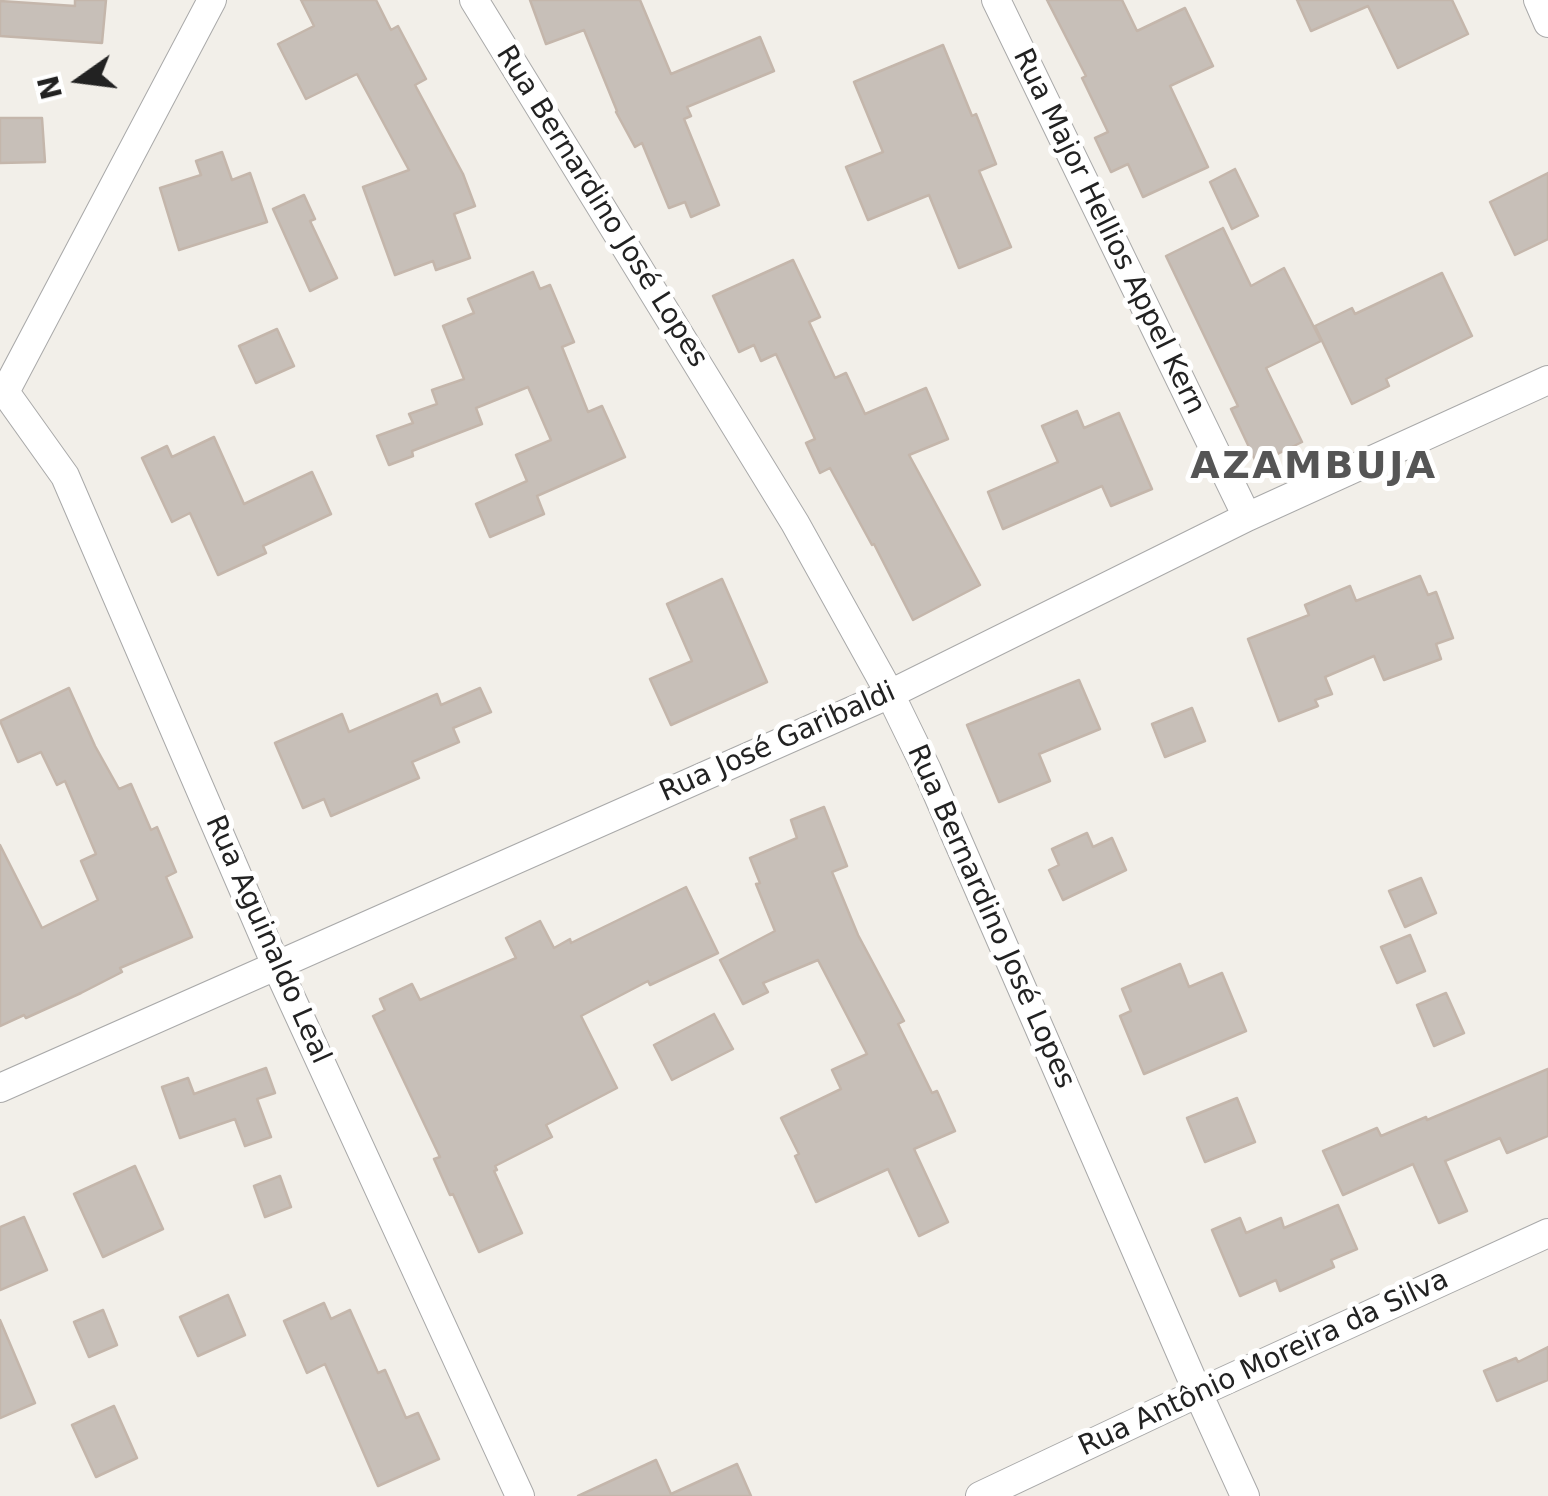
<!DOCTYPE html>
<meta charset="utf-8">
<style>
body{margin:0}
#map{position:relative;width:1548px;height:1496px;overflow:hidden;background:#f2efe9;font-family:"DejaVu Sans",sans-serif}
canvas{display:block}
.north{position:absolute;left:30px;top:30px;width:100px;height:100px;-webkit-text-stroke:8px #fff;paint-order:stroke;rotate:256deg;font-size:28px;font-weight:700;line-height:40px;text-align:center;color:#222}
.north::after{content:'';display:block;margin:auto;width:35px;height:45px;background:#222;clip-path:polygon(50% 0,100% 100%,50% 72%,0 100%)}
</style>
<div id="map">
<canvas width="1548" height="1496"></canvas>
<div class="north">N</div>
</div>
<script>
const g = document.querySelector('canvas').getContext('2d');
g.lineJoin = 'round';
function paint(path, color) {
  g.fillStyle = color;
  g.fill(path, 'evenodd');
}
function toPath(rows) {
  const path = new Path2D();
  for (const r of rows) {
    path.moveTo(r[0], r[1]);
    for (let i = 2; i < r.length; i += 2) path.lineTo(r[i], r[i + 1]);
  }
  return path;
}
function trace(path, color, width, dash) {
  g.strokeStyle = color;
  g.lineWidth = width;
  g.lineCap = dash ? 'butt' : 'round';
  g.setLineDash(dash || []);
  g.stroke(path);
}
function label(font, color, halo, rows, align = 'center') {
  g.font = font + ' "DejaVu Sans",sans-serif';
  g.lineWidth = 10;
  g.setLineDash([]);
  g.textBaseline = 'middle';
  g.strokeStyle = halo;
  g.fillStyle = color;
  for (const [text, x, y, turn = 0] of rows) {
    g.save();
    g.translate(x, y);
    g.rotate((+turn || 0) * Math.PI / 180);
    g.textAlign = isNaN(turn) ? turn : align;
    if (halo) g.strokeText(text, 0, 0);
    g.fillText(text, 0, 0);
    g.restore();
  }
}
const building = toPath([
 [75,0,106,0,102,43,0,36,0,1,75,6,75,0],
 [301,0,376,0,391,30,398,26,426,79,415,85,463,174,475,206,454,214,470,258,436,270,433,261,395,275,363,187,409,170,357,74,306,99,278,44,314,26,301,0],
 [530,0,640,0,671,74,760,37,774,71,687,107,691,116,684,119,719,205,691,217,685,202,669,208,642,143,635,147,616,112,617,111,584,30,546,44,530,0],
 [1047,0,1122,0,1137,31,1185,8,1213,66,1170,86,1208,167,1143,197,1128,164,1111,172,1095,138,1108,132,1082,78,1086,76,1047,0],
 [1297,0,1452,0,1468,34,1398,68,1368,6,1311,31,1297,0],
 [943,45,972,116,976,114,996,164,979,171,1011,247,959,268,929,195,868,220,846,167,883,152,854,82,943,45],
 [0,118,42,118,45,162,0,163,0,118],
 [222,152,232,180,250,173,267,222,179,250,160,188,201,175,196,161,222,152],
 [1235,169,1258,216,1232,229,1210,182,1235,169],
 [1548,173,1548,239,1515,255,1490,202,1548,173],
 [304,195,315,219,310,221,337,278,310,291,273,209,304,195],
 [1223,228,1251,286,1284,268,1321,341,1266,368,1302,442,1257,464,1231,409,1238,406,1166,256,1223,228],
 [793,260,820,317,809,322,835,378,846,373,865,414,926,388,948,439,909,455,980,585,913,620,874,544,872,545,830,468,820,473,806,443,815,439,776,354,761,361,754,345,739,352,713,296,793,260],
 [533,272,540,289,550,285,574,342,562,347,588,412,602,406,625,457,537,496,544,514,490,537,476,504,527,481,516,455,551,440,528,387,476,408,482,424,412,451,413,456,389,465,377,436,413,423,409,414,437,404,432,390,464,379,443,326,474,313,468,299,533,272],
 [1442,273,1472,336,1386,379,1389,386,1352,404,1315,326,1352,308,1355,314,1442,273],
 [277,329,294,366,256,383,239,346,277,329],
 [1077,411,1084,428,1119,413,1152,489,1111,506,1102,486,1003,529,988,492,1058,462,1042,426,1077,411],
 [214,437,244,504,312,472,331,514,263,546,266,553,218,575,190,513,172,522,142,458,167,446,172,457,214,437],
 [1420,576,1428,595,1436,592,1453,638,1436,644,1441,659,1384,680,1374,656,1325,677,1332,694,1315,700,1318,706,1279,721,1248,639,1309,615,1305,605,1350,586,1356,601,1420,576],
 [722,579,767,682,671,725,650,679,692,661,667,604,722,579],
 [1079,680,1100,729,1039,754,1050,781,999,802,967,725,1079,680],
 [69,688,95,746,119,789,131,784,151,830,157,827,176,872,166,877,192,937,120,968,122,972,81,993,26,1018,24,1015,0,1026,0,845,42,928,98,900,81,861,96,854,65,781,57,785,41,752,18,762,0,721,69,688],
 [480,688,491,712,453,728,459,742,412,762,419,778,331,816,324,799,303,808,275,743,342,714,349,732,437,694,441,705,480,688],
 [1192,708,1205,741,1165,757,1152,724,1192,708],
 [824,807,847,866,832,872,858,935,904,1021,898,1024,932,1093,937,1091,955,1131,914,1149,948,1222,919,1236,888,1169,816,1202,795,1156,799,1154,781,1118,841,1089,832,1070,867,1054,818,960,763,983,768,992,743,1004,720,960,775,931,756,884,760,883,750,858,797,838,791,820,824,807],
 [1087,833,1093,847,1112,838,1126,870,1063,900,1049,870,1059,865,1052,849,1087,833],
 [1421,878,1436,913,1405,927,1389,891,1421,878],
 [686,887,718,953,650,985,648,981,581,1016,617,1088,546,1125,552,1137,495,1166,497,1170,494,1171,522,1233,479,1252,453,1194,450,1195,434,1159,440,1157,373,1016,385,1010,380,999,412,984,420,1000,516,958,506,938,540,921,554,948,570,939,571,943,686,887],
 [1410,935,1425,971,1397,983,1381,947,1410,935],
 [1180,964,1189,987,1222,973,1246,1031,1144,1074,1120,1016,1131,1011,1122,989,1180,964],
 [1446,993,1464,1033,1434,1046,1417,1005,1446,993],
 [714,1014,733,1049,672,1080,654,1045,714,1014],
 [266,1068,275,1093,257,1099,271,1137,245,1146,235,1119,180,1138,162,1087,188,1078,194,1094,266,1068],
 [1548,1069,1548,1136,1507,1153,1500,1138,1445,1161,1467,1211,1439,1223,1413,1164,1343,1195,1323,1151,1377,1128,1381,1136,1426,1117,1427,1120,1548,1069],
 [1237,1098,1255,1142,1205,1162,1187,1118,1237,1098],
 [135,1166,163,1229,103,1257,74,1194,135,1166],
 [280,1176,291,1207,265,1217,254,1186,280,1176],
 [1338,1205,1357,1249,1331,1260,1334,1267,1280,1291,1276,1280,1240,1296,1212,1230,1240,1218,1246,1233,1281,1218,1284,1228,1338,1205],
 [24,1217,47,1270,0,1290,0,1227,24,1217],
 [228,1295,245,1335,198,1356,180,1317,228,1295],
 [324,1303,331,1319,350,1310,378,1373,385,1370,406,1418,418,1413,439,1459,378,1486,325,1364,307,1373,284,1321,324,1303],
 [103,1310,117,1345,89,1357,74,1322,103,1310],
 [0,1320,35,1403,0,1418,0,1320],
 [1548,1347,1548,1380,1497,1401,1484,1371,1516,1358,1518,1362,1548,1347],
 [114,1406,137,1458,96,1477,72,1425,114,1406],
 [656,1460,671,1494,737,1464,751,1496,578,1496,656,1460]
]);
paint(building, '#c7bfb8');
trace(building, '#c4b6ab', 2.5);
const minor = toPath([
 [474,0,795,523,890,694,927,770,1198,1393,1245,1496],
 [996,0,1247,517],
 [1538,0,1548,23],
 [5,392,65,476,276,965,520,1496],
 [0,395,5,392,212,0],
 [0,1088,890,694,1247,517,1548,380],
 [980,1496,1198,1393,1548,1233]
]);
trace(minor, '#a9a9a9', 30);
trace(minor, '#fff', 28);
label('28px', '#222', '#fff', [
 ["Rua Bernardino José Lopes",601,207,58],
 ["Rua Major Hellios Appel Kern",1108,232,64],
 ["Rua José Garibaldi",778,743,-24],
 ["Rua Bernardino José Lopes",990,917,66],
 ["Rua Aguinaldo Leal",267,940,66],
 ["Rua Antônio Moreira da Silva",1264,1364,-25]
]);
g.letterSpacing = '2.5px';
label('bold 38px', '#555', '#fff', [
 ["AZAMBUJA",1314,468]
]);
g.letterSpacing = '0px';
</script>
